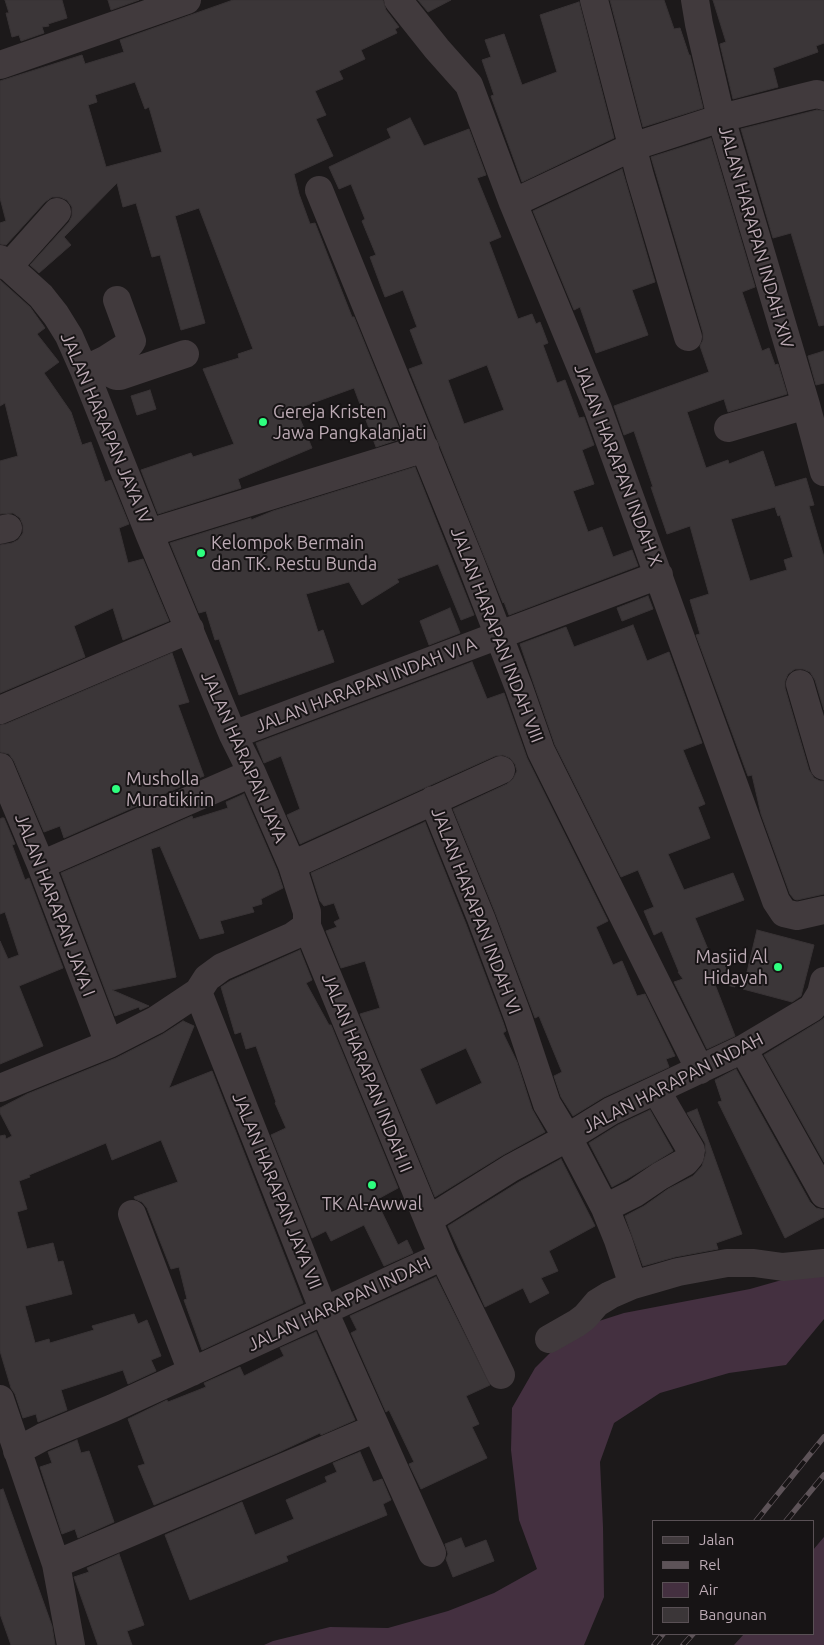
<!DOCTYPE html>
<style>
body{margin:0}
#map{position:relative;width:824px;height:1645px;overflow:hidden;background:#1c191a;font-family:Ubuntu,sans-serif}
canvas{display:block}
.legend{position:absolute;left:652px;top:1520px;width:162px;height:115px;box-sizing:border-box;background:#171415;border:1px solid #595055;margin:0;padding:6px 9px;list-style:none;font-size:15px;color:#bdabb5}
.legend li{display:flex;align-items:center;gap:10px;height:25px}
.legend b{width:25px;border:1px solid #595055}
</style>
<div id="map">
<canvas width="824" height="1645"></canvas>
<ul class="legend">
<li><b style="height:6px;background:#413a3d"></b>Jalan</li>
<li><b style="height:6px;background:#5d5358"></b>Rel</li>
<li><b style="height:14px;background:#443040"></b>Air</li>
<li><b style="height:14px;background:#3b3638"></b>Bangunan</li>
</ul>
</div>
<script>
const g = document.querySelector('canvas').getContext('2d');
g.lineJoin = 'round';
function paint(path, color) {
  g.fillStyle = color;
  g.fill(path, 'evenodd');
}
function toPath(rows) {
  const path = new Path2D();
  for (const r of rows) {
    path.moveTo(r[0], r[1]);
    for (let i = 2; i < r.length; i += 2) path.lineTo(r[i], r[i + 1]);
  }
  return path;
}
function trace(path, color, width, dash) {
  g.strokeStyle = color;
  g.lineWidth = width;
  g.lineCap = dash ? 'butt' : 'round';
  g.setLineDash(dash || []);
  g.stroke(path);
}
function label(font, color, halo, rows, align = 'center') {
  g.font = font + ' Ubuntu,sans-serif';
  g.lineWidth = 4;
  g.setLineDash([]);
  g.textBaseline = 'middle';
  g.strokeStyle = halo;
  g.fillStyle = color;
  for (const [text, x, y, turn = 0] of rows) {
    g.save();
    g.translate(x, y);
    g.rotate((+turn || 0) * Math.PI / 180);
    g.textAlign = isNaN(turn) ? turn : align;
    if (halo) g.strokeText(text, 0, 0);
    g.fillText(text, 0, 0);
    g.restore();
  }
}
paint(toPath([
 [824,1268,824,1319,786,1365,729,1373,660,1393,614,1423,600,1462,603,1527,604,1597,584,1645,264,1645,273,1641,330,1627,388,1628,448,1611,494,1593,537,1569,519,1520,511,1450,512,1408,535,1368,574,1329,624,1313,750,1289],
 [824,1537,824,1645,734,1645,744,1634,813,1634,813,1550]
]), '#443040');
const building = toPath([
 [5,0,62,0,67,18,48,24,49,26,42,27,44,33,21,41,19,35,12,37,6,13,9,13,5,0],
 [108,0,139,0,111,10,108,0],
 [233,0,383,0,386,10,399,27,395,29,397,33,361,50,365,59,339,71,343,79,315,91,326,115,316,119,333,156,294,174,299,194,310,224,315,223,352,317,354,317,403,438,376,447,354,388,296,409,312,448,238,479,241,488,158,514,141,470,191,453,193,457,234,444,203,369,239,358,238,354,253,349,199,208,175,216,205,323,181,330,160,255,152,257,136,203,123,207,117,183,64,237,71,245,39,273,30,265,69,222,72,216,72,207,67,200,60,197,52,197,45,202,6,245,0,244,0,223,6,221,0,198,0,81,82,55,85,64,124,52,120,40,233,0],
 [135,82,145,109,149,107,162,152,106,167,88,105,97,102,95,95,135,82],
 [418,0,451,0,428,12,418,0],
 [610,0,664,0,674,29,680,28,689,55,690,55,703,108,643,127,610,0],
 [713,0,824,0,824,43,816,46,818,52,773,68,778,87,733,99,720,44,726,42,713,0],
 [579,2,614,138,522,182,491,96,494,95,482,60,491,57,485,40,504,34,522,85,557,72,540,15,579,2],
 [817,110,824,111,824,325,819,326,791,233,773,238,741,129,817,110],
 [410,118,424,146,469,129,486,175,477,178,501,237,489,242,518,319,532,314,536,324,540,322,548,343,543,345,557,383,565,380,579,418,584,417,594,445,582,450,594,484,573,491,588,532,602,527,613,557,632,550,638,566,509,615,504,602,503,603,409,369,423,364,410,330,417,327,403,290,385,297,370,257,376,255,362,221,365,219,351,184,339,189,329,167,391,138,387,129,410,118],
 [487,365,504,410,464,424,448,380,487,365],
 [711,138,755,287,742,292,762,351,769,348,775,365,778,364,787,394,728,412,724,399,687,412,706,468,728,460,729,464,763,451,775,487,806,478,814,505,809,506,824,557,824,710,815,680,810,672,803,669,795,669,788,674,785,681,785,688,809,770,814,778,820,781,824,781,824,894,797,900,794,899,790,894,761,814,752,775,748,776,696,635,700,634,690,600,709,594,690,526,667,534,651,487,653,487,634,431,624,435,614,406,709,372,700,346,703,340,703,333,651,157,711,138],
 [775,507,778,516,780,515,793,557,784,560,787,570,750,581,731,519,775,507],
 [622,169,655,282,632,290,648,335,596,353,580,307,574,310,533,211,622,169],
 [0,280,30,307,45,328,37,334,59,362,44,373,71,412,82,445,91,442,105,482,111,480,129,524,119,528,128,563,143,559,169,621,123,640,113,608,74,626,85,657,0,693,0,545,12,543,18,540,23,533,23,525,20,518,13,513,0,514,0,461,18,456,5,403,0,406,0,280],
 [824,351,824,383,816,385,808,356,824,351],
 [150,390,156,409,137,415,131,396,150,390],
 [415,467,474,615,461,620,438,564,397,579,399,582,362,605,349,582,306,594,318,632,323,630,334,662,239,695,219,639,215,640,206,611,199,613,170,543,251,518,251,520,273,511,415,467],
 [648,596,653,609,622,621,617,608,648,596],
 [450,608,460,633,429,645,420,621,450,608],
 [633,625,647,661,669,652,702,743,683,750,705,804,698,807,710,838,668,854,684,890,733,873,744,900,695,918,712,959,722,955,735,987,714,982,735,1036,707,1049,674,982,683,979,678,972,679,972,662,931,654,935,644,911,654,907,638,870,621,877,555,745,520,644,566,627,574,647,633,625],
 [172,653,189,702,178,705,204,776,179,785,180,787,64,838,60,826,44,832,14,761,9,754,0,752,0,725,6,724,172,653],
 [472,662,487,699,504,693,527,758,608,921,596,927,613,965,622,961,637,996,645,994,675,1056,666,1059,669,1067,604,1097,573,1116,561,1097,554,1076,562,1072,539,1016,535,1018,495,912,453,809,507,784,513,779,517,771,515,764,510,758,503,755,495,756,300,844,287,815,300,809,281,756,264,763,256,743,472,662],
 [244,794,277,870,283,888,261,899,262,904,252,907,254,912,220,921,224,933,200,939,160,846,151,849,176,977,112,990,149,1006,140,1010,139,1007,115,1016,61,873,192,816,193,819,228,808,226,802,244,794],
 [2,818,4,818,15,844,12,845,25,880,29,878,63,968,19,986,43,1046,0,1064,0,941,8,959,19,955,5,912,0,914,0,819,2,818],
 [425,822,466,924,503,1022,506,1031,503,1033,517,1062,532,1109,545,1132,503,1155,435,1197,360,1014,380,1008,365,961,341,968,326,931,337,927,334,922,340,919,334,903,324,906,320,901,311,873,425,822],
 [466,1048,482,1083,436,1105,420,1069,466,1048],
 [757,930,814,945,801,996,792,1002,743,989,757,930],
 [300,950,312,980,306,983,329,1025,331,1025,398,1188,376,1200,398,1245,407,1240,413,1253,384,1266,364,1225,331,1241,326,1231,312,1238,271,1135,286,1128,275,1103,276,1102,256,1046,246,1049,241,1032,235,1034,221,987,230,981,300,950],
 [824,1018,824,1162,764,1055,820,1021,824,1018],
 [183,1021,194,1026,169,1088,212,1071,303,1303,202,1350,184,1300,187,1299,179,1267,171,1269,147,1208,142,1202,135,1199,134,1197,178,1182,161,1140,112,1160,106,1143,29,1175,30,1177,19,1181,27,1209,17,1212,27,1249,53,1243,58,1262,63,1261,72,1294,25,1306,35,1343,49,1339,50,1343,94,1330,92,1326,134,1314,138,1324,147,1320,161,1356,151,1360,156,1371,128,1384,123,1370,61,1390,67,1410,38,1422,36,1414,23,1418,15,1394,11,1388,0,1351,0,1136,5,1135,6,1139,12,1136,0,1113,0,1108,27,1094,116,1058,163,1034,183,1021],
 [736,1069,810,1202,816,1208,824,1210,824,1217,785,1238,718,1102,722,1101,715,1080,736,1069],
 [697,1109,742,1234,716,1243,718,1249,675,1257,643,1266,625,1216,644,1206,668,1189,693,1176,702,1166,706,1153,705,1143,687,1113,697,1109],
 [650,1110,673,1151,627,1179,612,1187,589,1143,618,1125,650,1110],
 [561,1159,595,1226,549,1251,558,1271,541,1278,549,1293,530,1303,523,1288,485,1307,448,1226,519,1182,561,1159],
 [436,1277,490,1385,466,1396,479,1424,472,1427,487,1458,421,1489,409,1464,414,1462,389,1410,386,1412,351,1333,357,1330,350,1316,436,1277],
 [316,1332,355,1420,321,1435,320,1433,277,1453,154,1505,138,1466,145,1464,128,1419,167,1400,168,1402,206,1387,204,1383,240,1367,244,1376,284,1356,280,1348,316,1332],
 [77,1440,81,1453,89,1451,114,1522,78,1538,75,1529,62,1534,40,1467,52,1463,48,1452,77,1440],
 [360,1452,373,1482,382,1479,391,1500,383,1504,387,1515,286,1556,288,1561,190,1600,165,1535,242,1502,255,1535,294,1519,286,1500,327,1482,325,1477,337,1472,333,1463,360,1452],
 [3,1489,52,1626,55,1645,11,1645,0,1614,0,1490,3,1489],
 [461,1538,465,1548,486,1540,494,1561,453,1577,446,1559,448,1554,445,1544,461,1538],
 [119,1554,144,1625,127,1631,132,1645,98,1645,74,1577,89,1572,87,1568,119,1554]
]);
paint(building, '#3b3638');
trace(building, '#383335', 1);
trace(toPath([
 [398,0,437,49,469,85,513,203,598,409,776,901,784,913,797,916,824,910],
 [594,0,640,176,688,337],
 [695,0,699,24,721,118,806,405,824,472],
 [0,65,187,0],
 [319,190,470,561,519,688,541,751,700,1070],
 [513,203,632,147,721,118,804,97,817,94,824,96],
 [0,259,41,296,56,315,69,336,84,370,149,533],
 [8,267,57,212],
 [105,360,130,344,132,341,117,300],
 [84,370,105,360,110,373,116,376,120,376,185,354],
 [728,428,806,405],
 [425,448,149,533,233,735,252,773,292,865,307,912,307,926,428,1220],
 [0,530,8,528],
 [800,684,824,766],
 [0,710,190,629],
 [233,735,659,575],
 [0,767,41,865,109,1044],
 [433,800,481,918,518,1017,547,1104,574,1149,605,1208,618,1240,633,1285],
 [41,865,252,773],
 [292,865,501,770],
 [198,992,324,1311,432,1553],
 [743,1049,824,1194],
 [0,1088,109,1044,156,1020,198,992,207,978,222,967,293,936,307,926],
 [605,1208,635,1193,660,1176,685,1162,690,1156,691,1150,656,1090],
 [132,1214,192,1372],
 [443,1256,501,1375],
 [549,1339,577,1323,585,1317,597,1303,610,1295,633,1285,654,1279,678,1272,727,1263,754,1263,783,1267,824,1263],
 [0,1399,56,1564,71,1645],
 [17,1451,43,1437,113,1408,443,1256,428,1220,511,1168,567,1138,611,1111,743,1049,812,1008,821,993,824,981],
 [56,1564,376,1428]
]), '#413a3d', 28);
const rail = toPath([
 [756,1521,824,1437],
 [786,1521,824,1475],
 [654,1645,663,1634],
 [683,1645,693,1634]
]);
trace(rail, '#5d5358', 5.5);
trace(rail, '#171415', 4, [11]);
for (const [x, y, r, color] of [
 [263,422,5,"#2eff7f"],
 [201,553,5,"#2eff7f"],
 [116,789,5,"#2eff7f"],
 [778,967,5,"#2eff7f"],
 [372,1185,5,"#2eff7f"]
]) {
  const dot = new Path2D();
  dot.arc(x, y, r, 0, 2 * Math.PI);
  g.fillStyle = color;
  g.fill(dot);
  trace(dot, '#171415', 2);
}
label('18px', '#bdabb5', '#171415', [
 ["JALAN HARAPAN INDAH XIV",756,237,74],
 ["JALAN HARAPAN JAYA IV",106,428,67],
 ["JALAN HARAPAN INDAH X",618,465,69],
 ["JALAN HARAPAN INDAH VIII",497,635,69],
 ["JALAN HARAPAN INDAH VI A",366,685,-21],
 ["JALAN HARAPAN JAYA",244,757,66],
 ["JALAN HARAPAN JAYA I",55,905,69],
 ["JALAN HARAPAN INDAH VI",476,911,69],
 ["JALAN HARAPAN INDAH II",367,1073,68],
 ["JALAN HARAPAN INDAH",673,1083,-27],
 ["JALAN HARAPAN JAYA VII",277,1191,68],
 ["JALAN HARAPAN INDAH",339,1304,-25]
]);
label('18px', '#bdabb5', '#171415', [
 ["Gereja Kristen",273,412],
 ["Jawa Pangkalanjati",273,433],
 ["Kelompok Bermain",211,543],
 ["dan TK. Restu Bunda",211,564],
 ["Musholla",126,779],
 ["Muratikirin",126,800],
 ["Masjid Al",768,957,"right"],
 ["Hidayah",768,978,"right"],
 ["TK Al-Awwal",372,1204,"center"]
], 'left');
</script>
